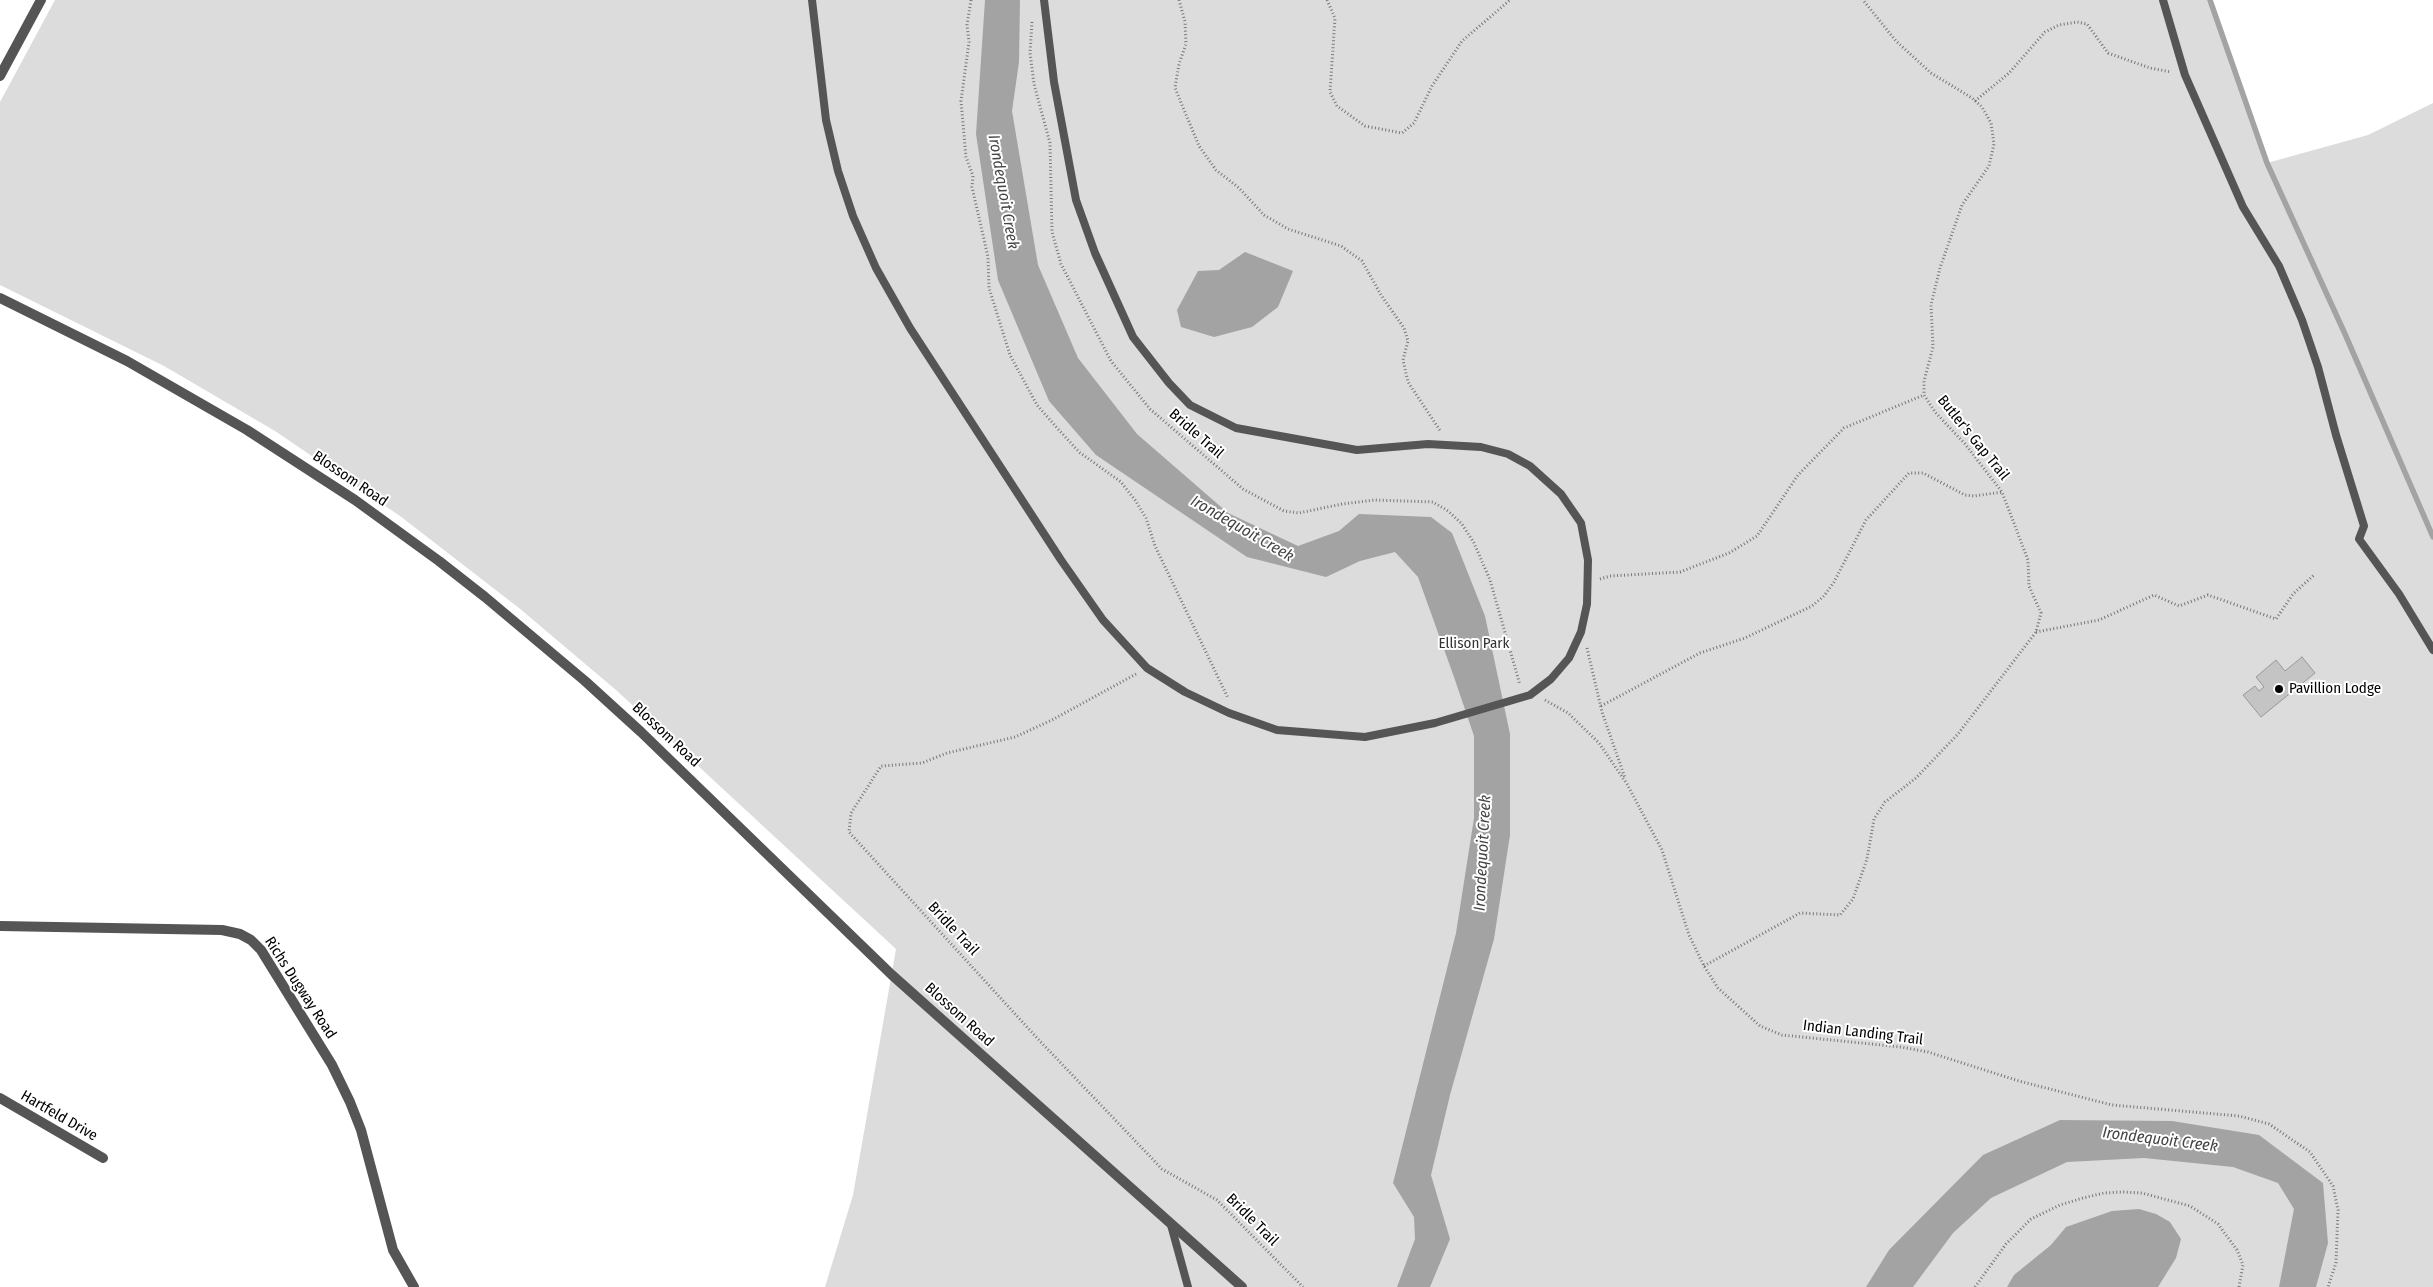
<!DOCTYPE html>
<style>
body{margin:0}
canvas{display:block;background:#fff}
</style>
<canvas width="2433" height="1287"></canvas>
<script>
const g = document.querySelector('canvas').getContext('2d');
g.lineJoin = 'round';
function paint(path, color) {
  g.fillStyle = color;
  g.fill(path, 'evenodd');
}
function toPath(rows) {
  const path = new Path2D();
  for (const r of rows) {
    path.moveTo(r[0], r[1]);
    for (let i = 2; i < r.length; i += 2) path.lineTo(r[i], r[i + 1]);
  }
  return path;
}
function trace(path, color, width, dash) {
  g.strokeStyle = color;
  g.lineWidth = width;
  g.lineCap = dash ? 'butt' : 'round';
  g.setLineDash(dash || []);
  g.stroke(path);
}
function label(font, color, halo, rows, align = 'center') {
  g.font = font + ' "Fira Sans Condensed",sans-serif';
  g.lineWidth = 4;
  g.setLineDash([]);
  g.textBaseline = 'middle';
  g.strokeStyle = halo;
  g.fillStyle = color;
  for (const [text, x, y, turn = 0] of rows) {
    g.save();
    g.translate(x, y);
    g.rotate((+turn || 0) * Math.PI / 180);
    g.textAlign = isNaN(turn) ? turn : align;
    if (halo) g.strokeText(text, 0, 0);
    g.fillText(text, 0, 0);
    g.restore();
  }
}
paint(toPath([
 [55,0,2210,0,2267,163,2368,135,2433,103,2433,1287,825,1287,853,1195,896,949,616,690,519,608,400,516,275,431,164,366,0,285,0,102]
]), '#dcdcdc');
paint(toPath([
 [985,0,1020,0,1019,62,1012,111,1038,265,1078,358,1137,434,1228,513,1298,546,1339,531,1359,514,1431,517,1452,533,1485,616,1510,734,1510,835,1494,939,1450,1095,1431,1175,1450,1239,1430,1287,1397,1287,1415,1239,1414,1217,1393,1183,1456,933,1474,818,1474,736,1454,677,1418,577,1395,552,1360,561,1326,577,1247,557,1096,455,1049,401,998,280,976,134],
 [1245,252,1293,271,1278,307,1252,327,1214,337,1181,327,1177,310,1198,271,1219,270],
 [2060,1120,2172,1121,2259,1135,2323,1183,2328,1243,2316,1287,2279,1287,2294,1209,2278,1183,2233,1167,2144,1158,2067,1162,1991,1198,1953,1233,1913,1287,1866,1287,1889,1250,1983,1155],
 [2139,1209,2156,1214,2170,1222,2181,1239,2176,1258,2158,1287,2007,1287,2014,1275,2051,1245,2066,1227,2112,1211]
]), '#a3a3a3');
trace(toPath([
 [2210,0,2267,163,2345,334,2433,537]
]), '#a3a3a3', 5.5);
const building = toPath([
 [2302,657,2315,673,2261,717,2243,695,2255,686,2259,691,2264,687,2256,677,2276,660,2285,671,2302,657]
]);
paint(building, '#c4c4c4');
trace(building, '#999', 1);
trace(toPath([
 [971,0,967,25,969,42,961,101,966,157,973,176,972,187,988,257,989,288,1010,355,1037,405,1058,429,1079,452,1121,482,1135,500,1146,518,1155,546,1228,698],
 [1179,0,1185,22,1186,44,1179,64,1175,88,1199,146,1216,170,1239,188,1264,215,1288,229,1341,246,1362,261,1381,295,1404,328,1408,341,1403,360,1408,382,1441,432],
 [1327,0,1335,18,1330,92,1337,106,1365,126,1402,133,1414,123,1432,86,1462,41,1510,0],
 [1032,22,1030,53,1034,84,1050,143,1052,232,1061,264,1111,361,1150,409,1243,489,1284,511,1299,513,1342,504,1375,500,1433,502,1448,511,1462,524,1474,543,1490,580,1520,685],
 [1975,101,2009,73,2045,32,2059,25,2077,22,2087,24,2108,53,2150,68,2171,72],
 [1600,579,1610,576,1680,572,1729,553,1757,536,1798,475,1844,428,1924,395],
 [2036,632,2099,620,2154,595,2179,606,2208,595,2276,619,2293,594,2315,574],
 [1587,648,1602,712,1625,778],
 [1136,674,1052,720,1015,737,947,753,922,763,881,766,851,813,849,832,1037,1038,1162,1169,1217,1200,1303,1287],
 [1545,700,1568,713,1599,743,1627,784,1662,850,1689,935,1704,966,1718,988,1760,1026,1782,1035,1901,1047,1928,1052,2019,1081,2112,1105,2239,1116,2269,1124,2310,1152,2333,1186,2338,1210,2336,1263,2328,1287],
 [1601,706,1700,653,1745,638,1812,606,1824,596,1834,582,1866,520,1909,473,1923,473,1965,495,1974,496,2002,492],
 [1704,966,1800,913,1840,915,1853,899,1867,859,1874,819,1885,802,1916,778,1958,734,2036,632,2041,613,2029,586,2028,560,2002,492,1965,444,1935,412,1924,395,1924,381,1933,347,1931,305,1940,268,1962,205,1989,166,1994,144,1991,123,1982,107,1972,98,1931,73,1896,41,1863,0],
 [1975,1287,2006,1244,2031,1219,2060,1205,2083,1198,2104,1193,2122,1192,2142,1193,2190,1206,2218,1224,2237,1250,2243,1265,2239,1287]
]), '#777', 3, [1, 2.5]);
trace(toPath([
 [812,0,826,120,838,171,853,216,876,268,910,328,1061,560,1103,620,1147,668,1185,692,1229,713,1277,730,1365,737,1435,723,1530,695,1551,679,1569,658,1581,632,1587,604,1588,560,1581,523,1561,494,1530,466,1508,454,1481,447,1428,444,1357,450,1236,428,1190,405,1169,383,1133,337,1095,253,1076,200,1054,82,1044,0],
 [2163,0,2185,75,2243,207,2279,266,2302,320,2318,367,2336,435,2364,526,2359,539,2399,594,2433,650],
 [1171,1225,1188,1287]
]), '#555', 8);
trace(toPath([
 [0,926,222,930,240,934,251,940,261,950,332,1065,350,1102,361,1130,393,1250,414,1287],
 [0,1098,103,1158]
]), '#555', 10);
trace(toPath([
 [0,76,41,0],
 [0,298,127,361,247,430,355,500,439,561,485,597,585,681,641,732,892,975,1242,1287]
]), '#555', 10);
for (const [x, y, r, color] of [
 [2279,689,5,"#000"]
]) {
  const dot = new Path2D();
  dot.arc(x, y, r, 0, 2 * Math.PI);
  g.fillStyle = color;
  g.fill(dot);
  trace(dot, '#fff', 2);
}
label('15px', '#000', '#fff', [
 ["Bridle Trail",1196,434,41],
 ["Butler's Gap Trail",1973,438,51],
 ["Blossom Road",350,479,34],
 ["Blossom Road",666,735,43],
 ["Bridle Trail",953,929,47],
 ["Richs Dugway Road",300,988,57],
 ["Blossom Road",959,1015,42],
 ["Indian Landing Trail",1863,1033,7],
 ["Hartfeld Drive",59,1116,30],
 ["Bridle Trail",1252,1220,45]
]);
label('15px', '#333', '#fff', [
 ["Ellison Park",1474,644]
]);
label('15px', '#000', '#fff', [
 ["Pavillion Lodge",2289,689]
], 'left');
label('italic 16px', '#444', '#fff', [
 ["Irondequoit Creek",1003,192,80],
 ["Irondequoit Creek",1242,529,30],
 ["Irondequoit Creek",1483,853,-87],
 ["Irondequoit Creek",2160,1140,7]
]);
</script>
